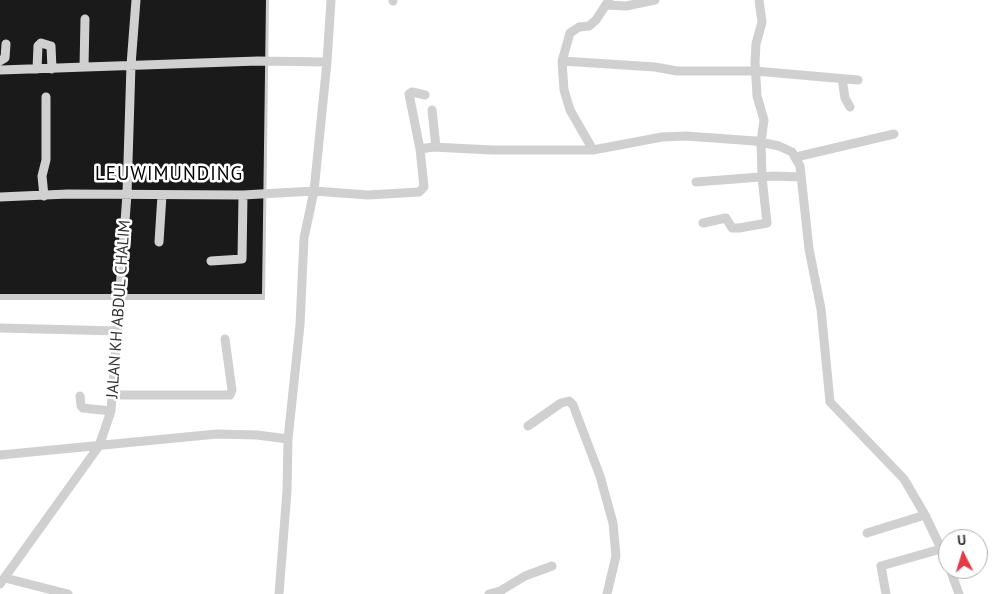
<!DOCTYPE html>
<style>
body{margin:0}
#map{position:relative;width:1003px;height:594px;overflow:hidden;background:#fff;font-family:"PT Sans",sans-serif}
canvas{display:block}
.north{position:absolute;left:938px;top:529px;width:50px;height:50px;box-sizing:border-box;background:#fff;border:1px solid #adadad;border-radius:50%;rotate:355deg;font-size:14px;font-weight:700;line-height:20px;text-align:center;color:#333}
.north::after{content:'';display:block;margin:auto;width:18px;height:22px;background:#e63946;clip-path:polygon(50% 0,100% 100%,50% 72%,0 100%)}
</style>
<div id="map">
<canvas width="1003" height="594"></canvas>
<div class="north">U</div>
</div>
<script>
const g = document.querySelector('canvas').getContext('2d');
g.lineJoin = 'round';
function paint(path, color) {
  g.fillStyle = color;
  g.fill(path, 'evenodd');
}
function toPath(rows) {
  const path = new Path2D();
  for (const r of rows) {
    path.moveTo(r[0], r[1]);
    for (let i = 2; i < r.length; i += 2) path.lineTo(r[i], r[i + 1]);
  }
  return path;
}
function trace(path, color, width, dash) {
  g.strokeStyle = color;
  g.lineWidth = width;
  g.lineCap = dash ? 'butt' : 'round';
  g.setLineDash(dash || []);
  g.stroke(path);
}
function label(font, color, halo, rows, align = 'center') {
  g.font = font + ' "PT Sans",sans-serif';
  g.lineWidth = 5;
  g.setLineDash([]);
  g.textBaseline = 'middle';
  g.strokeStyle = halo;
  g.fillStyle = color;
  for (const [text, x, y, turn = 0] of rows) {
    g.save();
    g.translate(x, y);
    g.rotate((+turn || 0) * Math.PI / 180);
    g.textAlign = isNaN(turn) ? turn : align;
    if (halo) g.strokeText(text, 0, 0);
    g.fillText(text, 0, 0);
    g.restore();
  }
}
paint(toPath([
 [0,0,269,0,265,300,0,300]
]), '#0003');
paint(toPath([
 [0,0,266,0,262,294,0,294]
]), '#1a1a1a');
trace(toPath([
 [393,1,393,0],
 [607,5,626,6,655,0],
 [0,61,5,58,6,44],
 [562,61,655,67,677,71,755,71,858,80],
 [327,62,331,0],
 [84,67,85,19],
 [37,69,38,46,41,43,51,46,52,69],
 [0,70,258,61,327,62,314,191,304,238,300,325,288,439,287,491,279,594],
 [842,79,845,98,850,107],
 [432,110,436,147],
 [420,149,409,94,412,92,425,95],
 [593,150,570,110,564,90,562,61,570,33,579,27,589,26,596,20,609,0],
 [796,157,894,134],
 [696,182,773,176,801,177],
 [44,196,42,176,46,160,46,97],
 [0,197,68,194,243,195,314,191,368,195,419,192,424,187,420,149,433,147,492,150,593,150,662,137,686,136,755,141,779,146,792,152,800,166,809,249,821,309,830,402,904,479,925,515,948,563],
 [703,223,726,218,732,228,739,228,767,223,762,177,761,142,764,120,757,96,755,62,756,44,762,22,759,0],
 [159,242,162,195],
 [211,261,242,259,243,195],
 [0,328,118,331],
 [114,395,230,395,232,390,225,339],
 [80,396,81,406,83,408,111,411],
 [528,426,561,403,569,401,573,405,600,476,613,523,616,556,607,594],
 [0,455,217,434,257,435,288,439],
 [867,533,925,515],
 [950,569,959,594],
 [5,578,68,594],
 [0,584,99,446,111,411,127,194,131,65,136,0],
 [489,594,500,591,525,576,552,566],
 [886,594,881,566,941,549]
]), '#d0d0d0', 9);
label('16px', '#333', '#fff', [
 ["JALAN KH ABDUL CHALIM",119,309,-86]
]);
g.letterSpacing = '1px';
label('19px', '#000', '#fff', [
 ["LEUWIMUNDING",169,175]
]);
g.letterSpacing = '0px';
</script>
